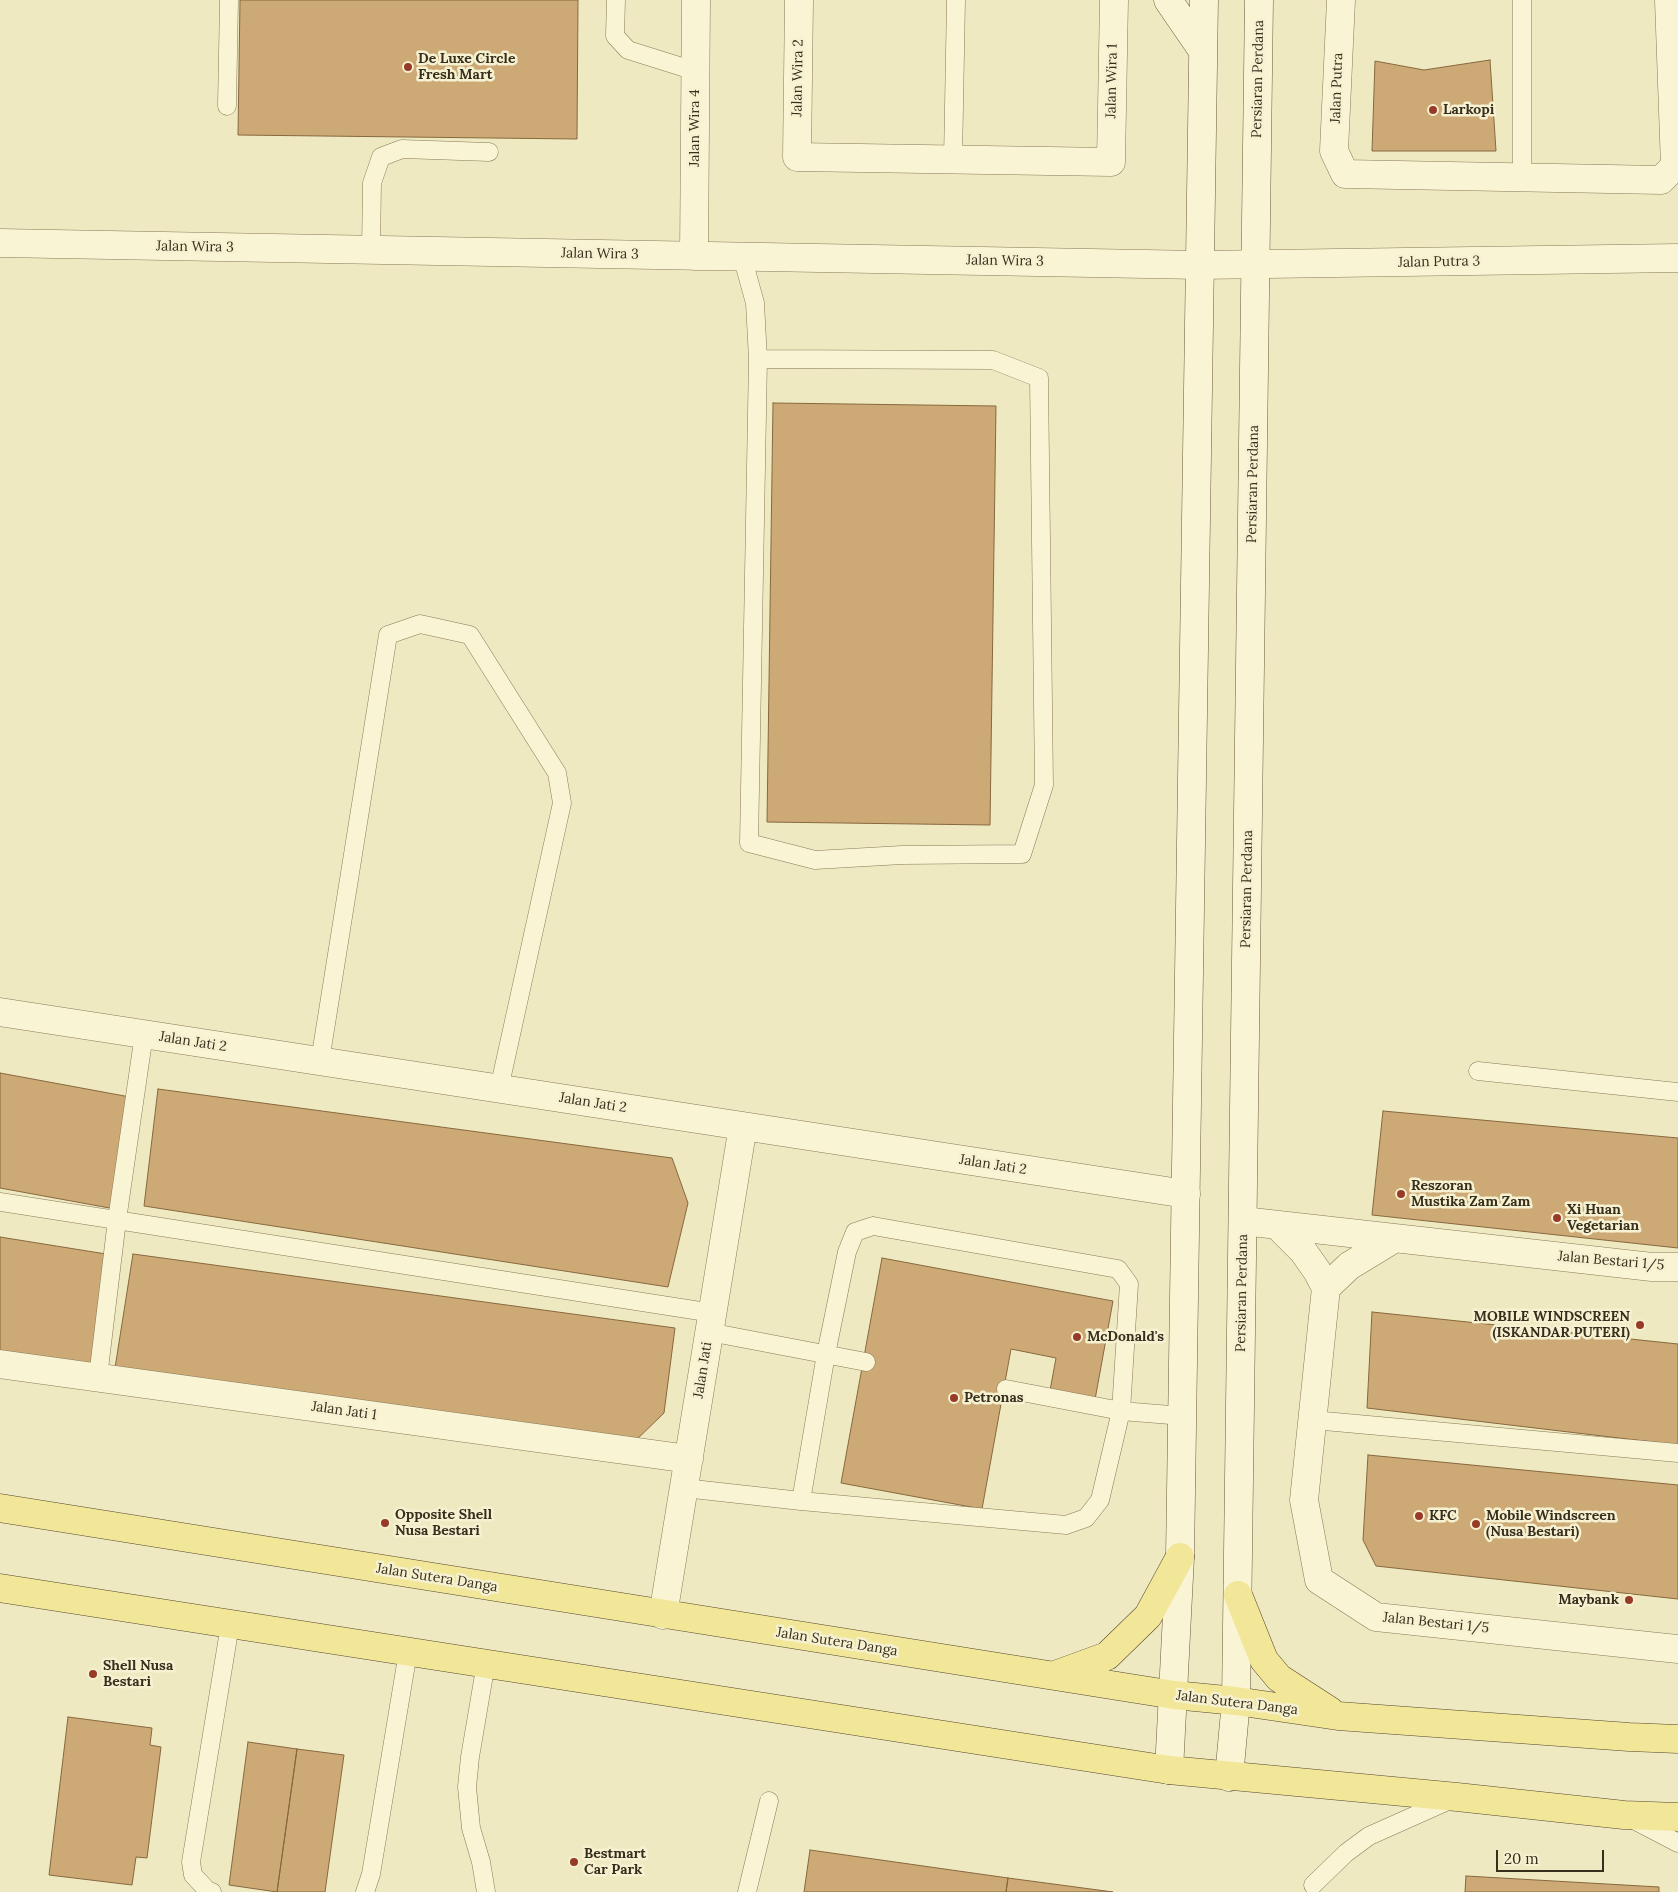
<!DOCTYPE html>
<style>
body{margin:0}
#map{position:relative;width:1678px;height:1892px;overflow:hidden;background:#eee9c1;font-family:Lora,serif}
canvas{display:block}
.scale{position:absolute;left:1496px;top:1850px;width:108px;height:22px;box-sizing:border-box;border:2px solid #372e1d;border-top:0;padding-left:6px;font-size:15px;line-height:18px;white-space:nowrap;color:#372e1d;-webkit-text-stroke:4px #f6f1d0;paint-order:stroke}
</style>
<div id="map">
<canvas width="1678" height="1892"></canvas>
<div class="scale">20 m</div>
</div>
<script>
const g = document.querySelector('canvas').getContext('2d');
g.lineJoin = 'round';
function paint(path, color) {
  g.fillStyle = color;
  g.fill(path, 'evenodd');
}
function toPath(rows) {
  const path = new Path2D();
  for (const r of rows) {
    path.moveTo(r[0], r[1]);
    for (let i = 2; i < r.length; i += 2) path.lineTo(r[i], r[i + 1]);
  }
  return path;
}
function trace(path, color, width, dash) {
  g.strokeStyle = color;
  g.lineWidth = width;
  g.lineCap = dash ? 'butt' : 'round';
  g.setLineDash(dash || []);
  g.stroke(path);
}
function label(font, color, halo, rows, align = 'center') {
  g.font = font + ' Lora,serif';
  g.lineWidth = 5;
  g.setLineDash([]);
  g.textBaseline = 'middle';
  g.strokeStyle = halo;
  g.fillStyle = color;
  for (const [text, x, y, turn = 0] of rows) {
    g.save();
    g.translate(x, y);
    g.rotate((+turn || 0) * Math.PI / 180);
    g.textAlign = isNaN(turn) ? turn : align;
    if (halo) g.strokeText(text, 0, 0);
    g.fillText(text, 0, 0);
    g.restore();
  }
}
const building = toPath([
 [240,0,578,0,577,139,238,135,240,0],
 [1490,60,1496,151,1372,151,1375,61,1424,70,1490,60],
 [773,403,996,406,990,825,767,822,773,403],
 [0,1073,130,1097,115,1209,0,1188,0,1073],
 [158,1089,672,1158,688,1203,668,1287,144,1206,158,1089],
 [1383,1111,1678,1138,1678,1248,1372,1215,1383,1111],
 [0,1237,106,1254,91,1369,0,1354,0,1237],
 [133,1254,675,1328,664,1413,632,1444,115,1368,133,1254],
 [882,1258,1113,1301,1094,1405,1049,1396,1056,1358,1011,1349,982,1509,841,1483,882,1258],
 [1372,1312,1678,1344,1678,1445,1367,1408,1372,1312],
 [1368,1455,1678,1485,1678,1599,1376,1566,1363,1540,1368,1455],
 [68,1717,152,1728,150,1745,161,1747,147,1858,136,1857,132,1885,49,1875,68,1717],
 [248,1742,297,1749,277,1892,229,1885,248,1742],
 [297,1749,344,1755,325,1892,277,1892,297,1749],
 [810,1850,1008,1878,1006,1892,804,1892,810,1850],
 [1466,1876,1659,1887,1659,1892,1465,1892,1466,1876],
 [1008,1878,1113,1892,1006,1892,1008,1878]
]);
paint(building, '#cda976');
trace(building, '#87683e', 1);
const service = toPath([
 [616,0,615,36,628,50,695,71],
 [1522,0,1522,177],
 [227,106,229,0],
 [953,159,956,0],
 [371,250,372,183,381,157,402,149,489,152],
 [742,256,755,303,758,359,749,843,815,860,902,855,1022,854,1044,785,1039,378,993,360,758,359],
 [320,1061,388,635,420,624,470,635,557,773,562,803,499,1089],
 [1478,1071,1678,1092],
 [0,1202,713,1313],
 [873,1226,1118,1269,1129,1284,1121,1411,1100,1500,1086,1518,1066,1525,801,1501,826,1354,847,1252,855,1232,873,1226],
 [709,1332,866,1362],
 [98,1377,117,1220,144,1034],
 [1006,1389,1121,1411,1183,1416],
 [1313,1420,1678,1453],
 [684,1488,801,1501],
 [486,1663,470,1757,467,1787,471,1828,481,1862,486,1892],
 [1632,1819,1678,1843],
 [1313,1885,1346,1853,1369,1836,1452,1799],
 [212,1892,208,1891,193,1875,191,1862,230,1625],
 [365,1892,371,1874,408,1652],
 [747,1892,769,1801]
]);
const minor = toPath([
 [799,0,797,157,1111,162,1114,0],
 [1341,0,1334,151,1345,174,1661,180,1675,166,1669,0],
 [0,243,1200,265,1678,258],
 [694,256,696,0],
 [0,1012,1186,1194],
 [1243,1221,1652,1267,1678,1267],
 [1277,1225,1303,1251,1317,1271,1326,1288,1304,1500,1319,1580,1376,1617,1678,1649],
 [1326,1288,1349,1266,1395,1238],
 [0,1364,689,1459],
 [663,1615,743,1126]
]);
const secondary = toPath([
 [1168,0,1203,51],
 [1169,1770,1180,1557,1204,0],
 [1229,1777,1236,1701,1259,0]
]);
const primary = toPath([
 [0,1508,1174,1695,1236,1701,1338,1716,1629,1737,1678,1739],
 [0,1588,1169,1770,1457,1797,1624,1815,1678,1817],
 [1238,1595,1264,1660,1279,1678,1330,1711],
 [1055,1675,1107,1656,1148,1616,1180,1557]
]);
trace(service, '#887a58', 19);
trace(minor, '#887a58', 29);
trace(secondary, '#695b3c', 29);
trace(primary, '#55472d', 29);
trace(service, '#f9f4d4', 18);
trace(minor, '#f9f4d4', 28);
trace(secondary, '#f9f4d4', 28);
trace(primary, '#f2e698', 28);
for (const [x, y, r, color] of [
 [408,67,5,"#973a28"],
 [1433,110,5,"#973a28"],
 [1401,1194,5,"#973a28"],
 [1557,1218,5,"#973a28"],
 [1640,1325,5,"#973a28"],
 [1077,1337,5,"#973a28"],
 [954,1398,5,"#973a28"],
 [1419,1516,5,"#973a28"],
 [385,1523,5,"#973a28"],
 [1476,1524,5,"#973a28"],
 [1629,1600,5,"#973a28"],
 [93,1674,5,"#973a28"],
 [574,1862,5,"#973a28"]
]) {
  const dot = new Path2D();
  dot.arc(x, y, r, 0, 2 * Math.PI);
  g.fillStyle = color;
  g.fill(dot);
  trace(dot, '#f6f1d0', 2);
}
label('bold 14px', '#372e1d', '#f6f1d0', [
 ["De Luxe Circle",418,59],
 ["Fresh Mart",418,75],
 ["Larkopi",1443,110],
 ["Reszoran",1411,1186],
 ["Mustika Zam Zam",1411,1202],
 ["Xi Huan",1567,1210],
 ["Vegetarian",1567,1226],
 ["MOBILE WINDSCREEN",1630,1317,"right"],
 ["(ISKANDAR PUTERI)",1630,1333,"right"],
 ["McDonald's",1087,1337],
 ["Petronas",964,1398],
 ["Opposite Shell",395,1515],
 ["Nusa Bestari",395,1531],
 ["KFC",1429,1516],
 ["Mobile Windscreen",1486,1516],
 ["(Nusa Bestari)",1486,1532],
 ["Maybank",1619,1600,"right"],
 ["Shell Nusa",103,1666],
 ["Bestari",103,1682],
 ["Bestmart",584,1854],
 ["Car Park",584,1870]
], 'left');
label('14px', '#372e1d', '#f6f1d0', [
 ["Jalan Wira 2",798,78,-89],
 ["Persiaran Perdana",1258,79,-89],
 ["Jalan Wira 1",1112,81,-89],
 ["Jalan Putra",1337,88,-88],
 ["Jalan Wira 4",695,128,-90],
 ["Jalan Wira 3",195,247,1],
 ["Jalan Wira 3",600,254,1],
 ["Jalan Wira 3",1005,261,1],
 ["Jalan Putra 3",1439,262,-1],
 ["Persiaran Perdana",1253,484,-89],
 ["Persiaran Perdana",1247,889,-89],
 ["Jalan Jati 2",193,1042,9],
 ["Jalan Jati 2",593,1103,9],
 ["Jalan Jati 2",993,1165,9],
 ["Jalan Bestari 1/5",1611,1261,5],
 ["Persiaran Perdana",1242,1293,-89],
 ["Jalan Jati",703,1370,-81],
 ["Jalan Jati 1",344,1411,8],
 ["Jalan Sutera Danga",437,1578,9],
 ["Jalan Bestari 1/5",1436,1623,6],
 ["Jalan Sutera Danga",837,1642,9],
 ["Jalan Sutera Danga",1237,1703,7]
]);
</script>
